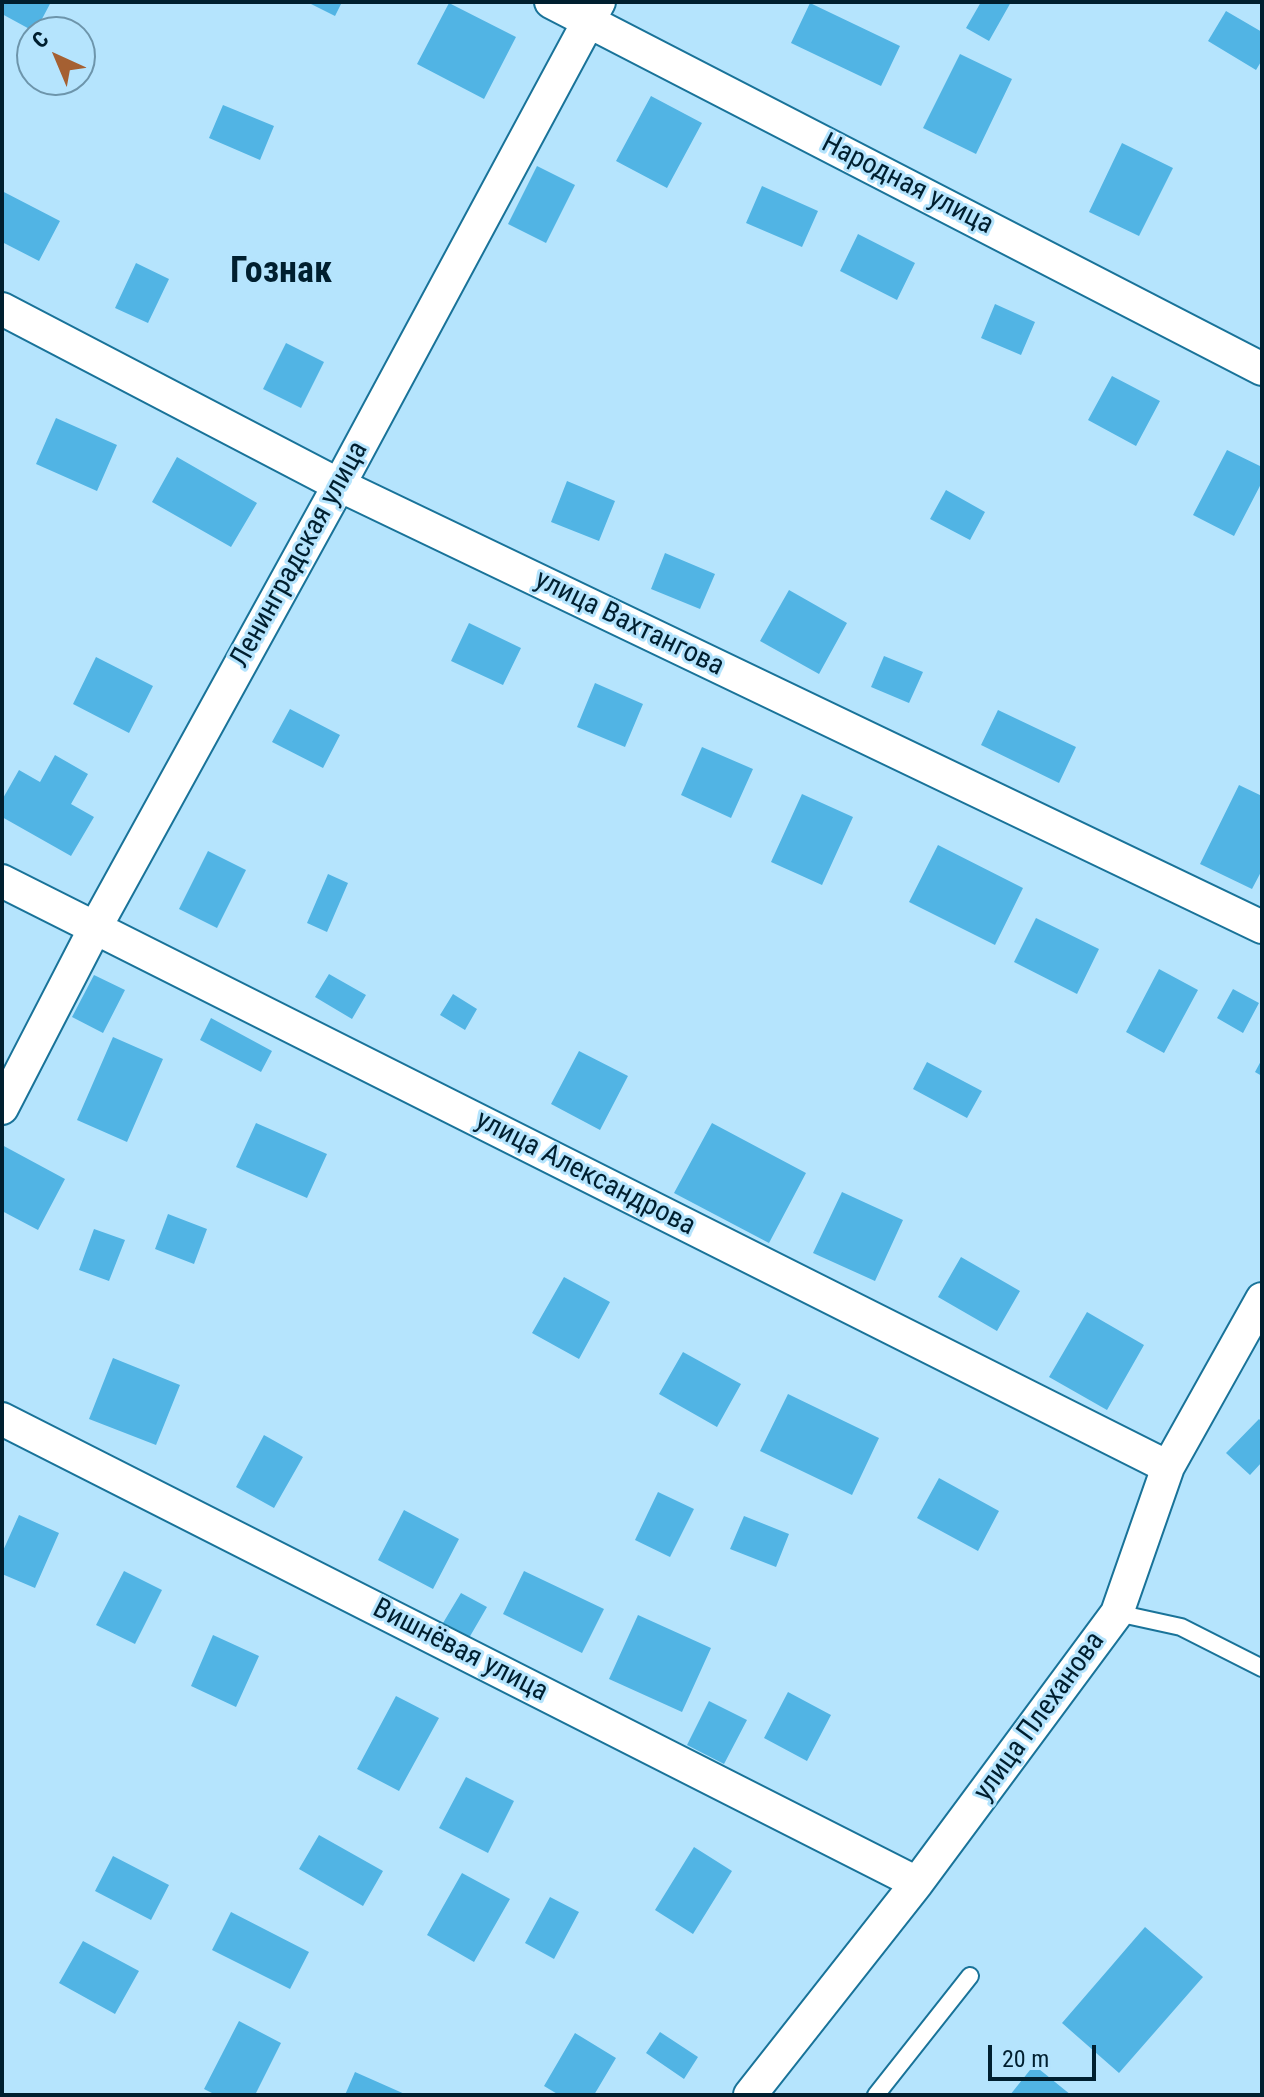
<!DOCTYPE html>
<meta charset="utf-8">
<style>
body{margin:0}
#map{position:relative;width:1264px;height:2097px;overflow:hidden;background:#b5e4fd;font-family:"Roboto Condensed",sans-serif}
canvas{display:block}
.frame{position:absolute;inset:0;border:4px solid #001f2f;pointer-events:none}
.north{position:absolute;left:16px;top:16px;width:80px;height:80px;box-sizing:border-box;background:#b5e4fd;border:2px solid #6d95ab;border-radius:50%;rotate:316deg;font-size:22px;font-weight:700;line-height:32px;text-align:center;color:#001f2f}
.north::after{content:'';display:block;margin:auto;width:28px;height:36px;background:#a56032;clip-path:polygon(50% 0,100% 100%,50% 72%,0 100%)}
.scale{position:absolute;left:988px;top:2045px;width:108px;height:36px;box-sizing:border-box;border:4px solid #001f2f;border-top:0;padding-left:10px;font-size:24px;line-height:28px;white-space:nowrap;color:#001f2f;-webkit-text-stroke:6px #b5e4fd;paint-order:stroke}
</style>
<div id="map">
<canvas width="1264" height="2097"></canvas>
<div class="frame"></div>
<div class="north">С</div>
<div class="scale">20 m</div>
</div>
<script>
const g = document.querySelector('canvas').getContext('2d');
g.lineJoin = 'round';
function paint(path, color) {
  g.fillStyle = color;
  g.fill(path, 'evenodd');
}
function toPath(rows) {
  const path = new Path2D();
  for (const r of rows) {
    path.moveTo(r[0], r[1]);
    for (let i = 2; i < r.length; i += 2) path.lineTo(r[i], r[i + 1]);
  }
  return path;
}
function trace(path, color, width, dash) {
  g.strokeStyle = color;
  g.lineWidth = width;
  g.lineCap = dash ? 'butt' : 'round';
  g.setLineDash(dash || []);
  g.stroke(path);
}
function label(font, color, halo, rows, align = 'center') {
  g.font = font + ' "Roboto Condensed",sans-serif';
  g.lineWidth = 6;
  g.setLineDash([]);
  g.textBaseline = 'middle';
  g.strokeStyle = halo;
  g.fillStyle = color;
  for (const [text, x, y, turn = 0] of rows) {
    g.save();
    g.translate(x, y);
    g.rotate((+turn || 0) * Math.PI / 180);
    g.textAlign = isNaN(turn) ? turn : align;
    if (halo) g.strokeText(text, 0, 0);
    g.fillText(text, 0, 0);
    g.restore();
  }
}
paint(toPath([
 [2,2,51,2,35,32,2,14],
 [307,2,342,2,335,16],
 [981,2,1011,2,989,41,966,28],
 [449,3,516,37,484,99,417,64],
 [810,3,900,46,881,86,791,43],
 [1226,11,1262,32,1262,60,1256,70,1208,41],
 [960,54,1012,79,976,154,923,128],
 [651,96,702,123,667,188,616,161],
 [223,105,274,126,260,160,209,138],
 [1122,143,1173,168,1139,236,1089,212],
 [537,166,575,185,546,243,508,224],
 [762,186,818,211,802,247,746,223],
 [2,191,60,221,39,261,2,242],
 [858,234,915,263,897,300,840,271],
 [136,263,169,279,148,323,115,308],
 [995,304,1035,322,1021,355,981,338],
 [286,343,324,362,301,408,263,389],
 [1112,376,1160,401,1136,446,1088,420],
 [56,418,117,445,97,491,36,464],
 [1227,450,1262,467,1262,482,1234,536,1193,515],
 [177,457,257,503,231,547,152,502],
 [567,481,615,501,599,541,551,522],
 [946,490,985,512,970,540,930,519],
 [665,553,715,574,700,609,651,589],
 [789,590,847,623,819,674,760,641],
 [469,623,521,648,503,685,451,661],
 [884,656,923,672,909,703,871,687],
 [96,657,153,686,129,733,73,704],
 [595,683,643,704,625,747,577,727],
 [290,709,340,735,323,768,272,742],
 [998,710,1076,747,1059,783,981,745],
 [702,747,753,769,731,818,681,795],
 [55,755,88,774,71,804,94,817,71,856,2,817,2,800,19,770,40,782],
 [1239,785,1262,796,1262,870,1252,889,1200,864],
 [802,794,853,817,822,885,771,862],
 [938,845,1023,888,995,945,909,902],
 [208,851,246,870,217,928,179,909],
 [328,874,348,883,327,932,307,923],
 [1036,918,1099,949,1077,994,1014,962],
 [1159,969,1198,990,1164,1053,1126,1032],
 [329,974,366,995,352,1019,315,997],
 [94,975,125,990,103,1033,72,1017],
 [1233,989,1259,1003,1243,1033,1217,1018],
 [453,994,477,1009,465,1030,440,1015],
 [211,1018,272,1051,261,1072,200,1040],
 [113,1037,163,1059,127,1142,77,1120],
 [579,1051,628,1076,600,1130,551,1104],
 [1262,1059,1262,1076,1255,1072],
 [927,1062,982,1091,967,1118,913,1089],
 [256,1123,327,1154,307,1198,236,1167],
 [712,1123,806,1173,769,1243,674,1193],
 [2,1145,65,1179,38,1230,2,1211],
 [842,1192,903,1220,875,1281,813,1253],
 [168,1214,207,1229,194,1264,155,1249],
 [94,1229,125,1240,109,1281,79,1270],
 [961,1257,1020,1291,997,1331,938,1297],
 [564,1277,610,1302,579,1359,532,1333],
 [1087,1312,1144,1345,1107,1410,1049,1377],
 [683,1352,741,1384,717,1427,659,1394],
 [113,1358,180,1385,156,1445,89,1419],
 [788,1394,879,1438,852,1495,760,1451],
 [1259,1419,1262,1422,1262,1462,1250,1475,1226,1453],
 [264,1435,303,1457,274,1508,236,1487],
 [939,1478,999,1511,978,1551,917,1518],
 [658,1492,694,1509,670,1557,635,1540],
 [404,1510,459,1539,433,1589,378,1560],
 [19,1515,59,1533,35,1588,2,1574,2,1553],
 [744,1516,789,1534,776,1567,730,1549],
 [124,1571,162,1590,135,1644,96,1625],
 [524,1571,604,1609,582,1653,503,1614],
 [461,1593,487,1607,469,1638,443,1623],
 [638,1615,711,1648,682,1712,609,1679],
 [213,1635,259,1656,236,1707,191,1686],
 [788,1692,831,1715,807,1761,764,1738],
 [396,1696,439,1718,399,1791,357,1769],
 [709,1701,747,1720,724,1764,687,1745],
 [466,1777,514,1801,488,1853,439,1828],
 [319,1835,383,1871,363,1906,299,1869],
 [694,1847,732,1871,693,1934,655,1910],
 [113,1856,169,1885,151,1920,95,1891],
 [462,1873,510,1899,474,1962,427,1935],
 [550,1897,579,1912,554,1959,525,1943],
 [231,1912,309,1952,290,1989,212,1950],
 [1145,1927,1203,1977,1119,2073,1062,2023],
 [83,1941,139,1971,115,2014,59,1983],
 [239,2021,281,2043,255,2095,216,2095,204,2089],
 [660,2032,698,2057,684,2079,646,2053],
 [575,2033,616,2058,594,2095,559,2095,544,2086],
 [1034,2065,1071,2095,1010,2095],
 [355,2072,407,2095,345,2095]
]), '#51b4e4');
const lane = toPath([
 [1117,1613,1181,1627,1262,1668],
 [876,2095,970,1976]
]);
const street = toPath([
 [551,2,1262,369],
 [2,309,339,485,1262,927],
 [2,881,1168,1467],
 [2,1108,95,928,339,485,599,2],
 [2,1419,917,1883],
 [750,2095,917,1883,1117,1613,1168,1467,1262,1299]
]);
trace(lane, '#197399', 20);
trace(street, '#197399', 36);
trace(lane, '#fff', 16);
trace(street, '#fff', 32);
label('28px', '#001f2f', '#b5e4fd', [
 ["Народная улица",907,185,27],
 ["Ленинградская улица",300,555,-61],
 ["улица Вахтангова",629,624,26],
 ["улица Александрова",585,1174,27],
 ["Вишнёвая улица",460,1651,27],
 ["улица Плеханова",1040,1717,-54]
]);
label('bold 36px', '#001f2f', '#b5e4fd', [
 ["Гознак",281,273]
]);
</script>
